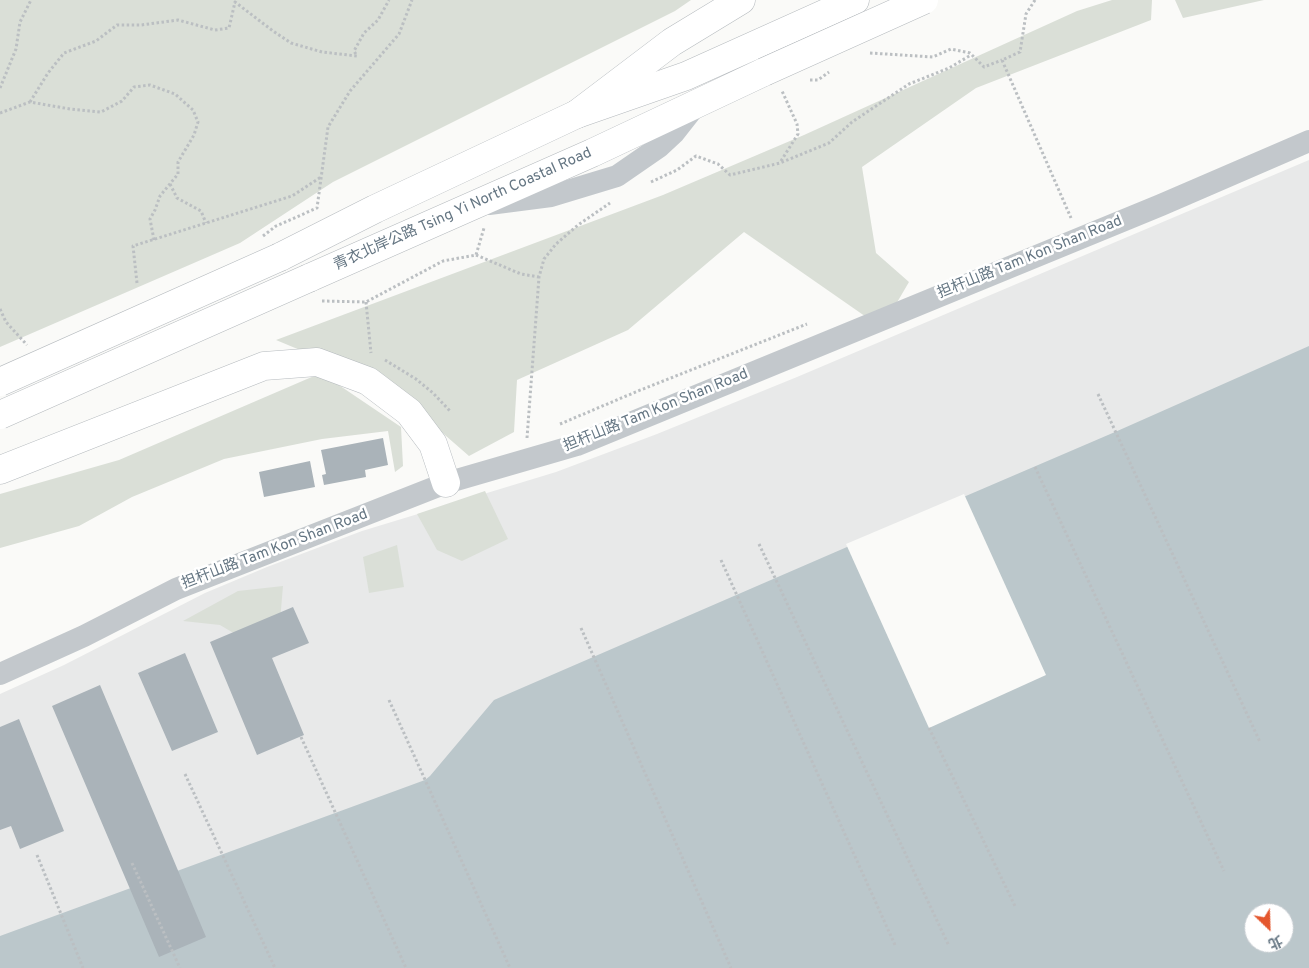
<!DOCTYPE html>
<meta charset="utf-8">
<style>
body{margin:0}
#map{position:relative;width:1309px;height:968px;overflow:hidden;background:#fafaf8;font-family:Overpass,"Noto Sans TC",sans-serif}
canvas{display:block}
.north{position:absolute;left:1244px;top:903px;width:50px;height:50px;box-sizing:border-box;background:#fff;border:1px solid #c1c8cd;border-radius:50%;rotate:156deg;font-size:14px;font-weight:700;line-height:20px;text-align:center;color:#657683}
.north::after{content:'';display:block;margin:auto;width:18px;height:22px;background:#e4572e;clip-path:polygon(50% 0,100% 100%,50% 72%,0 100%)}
</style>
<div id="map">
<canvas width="1309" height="968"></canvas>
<div class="north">北</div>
</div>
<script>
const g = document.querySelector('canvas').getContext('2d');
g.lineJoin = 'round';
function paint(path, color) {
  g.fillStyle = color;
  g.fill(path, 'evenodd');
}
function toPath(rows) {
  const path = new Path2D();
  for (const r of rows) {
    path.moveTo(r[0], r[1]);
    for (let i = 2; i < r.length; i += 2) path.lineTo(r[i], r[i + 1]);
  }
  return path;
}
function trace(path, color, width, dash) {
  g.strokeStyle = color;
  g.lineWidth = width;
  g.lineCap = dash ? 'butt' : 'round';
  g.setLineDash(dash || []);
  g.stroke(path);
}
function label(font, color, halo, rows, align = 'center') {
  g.font = font + ' Overpass,"Noto Sans TC",sans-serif';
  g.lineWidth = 5;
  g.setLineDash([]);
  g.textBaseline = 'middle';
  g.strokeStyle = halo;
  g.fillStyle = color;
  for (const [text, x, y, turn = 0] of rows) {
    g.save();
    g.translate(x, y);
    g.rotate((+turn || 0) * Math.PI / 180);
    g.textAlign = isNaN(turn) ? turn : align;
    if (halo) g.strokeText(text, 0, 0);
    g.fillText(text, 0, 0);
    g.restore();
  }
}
paint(toPath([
 [1309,160,1309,588,0,968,0,694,64,665,205,593,267,567,362,531,556,472,657,434,797,377]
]), '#e8e9e9');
paint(toPath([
 [0,0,691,0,675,11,333,182,240,243,0,347],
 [1112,0,1152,0,1151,20,976,88,862,167,876,253,909,282,882,328,744,232,628,330,517,380,514,432,469,456,391,388,276,340,663,195,804,135,1077,11],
 [1175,0,1264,0,1183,18],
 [321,373,401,427,403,466,395,472,388,431,322,439,224,459,132,497,79,526,0,548,0,494,119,460],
 [485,491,508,539,462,561,437,550,417,514],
 [397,545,404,587,369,593,363,557],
 [283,586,280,621,242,638,220,625,183,621,238,591]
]), '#dadfd7');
paint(toPath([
 [1309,346,1309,968,0,968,0,936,425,780,430,776,494,700,847,547,1115,432],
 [1254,913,1284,913,1284,943,1254,943]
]), '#bbc7cb');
paint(toPath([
 [964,494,1046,675,929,728,846,544]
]), '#fafaf8');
paint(toPath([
 [383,438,388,465,365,470,366,477,324,485,322,475,326,474,321,450],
 [310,461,315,487,264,497,259,472],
 [293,607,309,643,272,658,304,735,257,755,210,642],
 [185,653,218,732,172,751,138,673],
 [100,685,206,937,159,957,52,706],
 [19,719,64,831,20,849,11,826,0,830,0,727]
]), '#aab3b9');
const major = toPath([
 [280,257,375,209,577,114,672,42,741,0],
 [0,470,264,366,317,362,368,381,409,412,433,444,446,483]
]);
const highway = toPath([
 [577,114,686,76,855,0],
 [309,278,592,153,764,72]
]);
trace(major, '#b5babe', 29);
trace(highway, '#b4b9bd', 29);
trace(toPath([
 [1035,0,1026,14,1020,52,1002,60,1071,218],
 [870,53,933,57,951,49,970,53,984,67,1002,60],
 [810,80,818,80,829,72],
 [0,88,16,49,20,22,31,0],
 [30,102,48,73,64,53,96,41,117,25,141,25,178,20,215,30,229,28,235,2,273,31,291,43,322,52,357,56,354,51,364,33,378,20,389,0],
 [0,113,30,102,70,109,101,112,122,101,134,87,150,85,175,94,193,110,198,122,194,135,178,162,178,174,160,196,155,210,150,219,154,240],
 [781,161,798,134,797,124,782,91],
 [651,182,677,170,696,156,718,164,730,175,780,163,829,143,852,122,909,84,949,68,971,55],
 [170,184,177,198,201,211,206,223],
 [263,236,276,226,317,208,328,127,350,91,399,34,412,0],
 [476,255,521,274,539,277],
 [137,283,133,246,292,196,321,177],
 [322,301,366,302,443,261,476,255,484,228],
 [366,302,371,353],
 [0,309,6,322,27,345],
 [385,360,416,379,433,393,450,411],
 [1098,394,1260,742],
 [560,424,638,391,807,324],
 [527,438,539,277,544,259,556,244,578,225,610,203],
 [1035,467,1224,871],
 [759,544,949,946],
 [721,560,895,945],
 [581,628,731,968],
 [389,700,510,968],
 [929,728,1015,906],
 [301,737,406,968],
 [185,774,275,968],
 [37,855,83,968],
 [132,863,180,968]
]), '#bbbfc2', 3, [2.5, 2.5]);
trace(toPath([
 [489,204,551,196,617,176,659,147,674,133,696,105],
 [0,674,84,636,176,589,446,483,577,445,1161,205,1309,141]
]), '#c3c8cc', 22);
trace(major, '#fff', 28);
trace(highway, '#fff', 28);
const majorBridge = toPath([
 [0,382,280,257]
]);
const highwayBridge = toPath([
 [764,72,924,0],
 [0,415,309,278]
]);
trace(majorBridge, '#b5babe', 29, []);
trace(highwayBridge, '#b4b9bd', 29, []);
trace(majorBridge, '#fff', 28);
trace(highwayBridge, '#fff', 28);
label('15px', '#657683', '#fff', [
 ["青衣北岸公路 Tsing Yi North Coastal Road",463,210,-24],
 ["担杆山路 Tam Kon Shan Road",1030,258,-22],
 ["担杆山路 Tam Kon Shan Road",656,411,-22],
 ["担杆山路 Tam Kon Shan Road",275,550,-21]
]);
</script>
